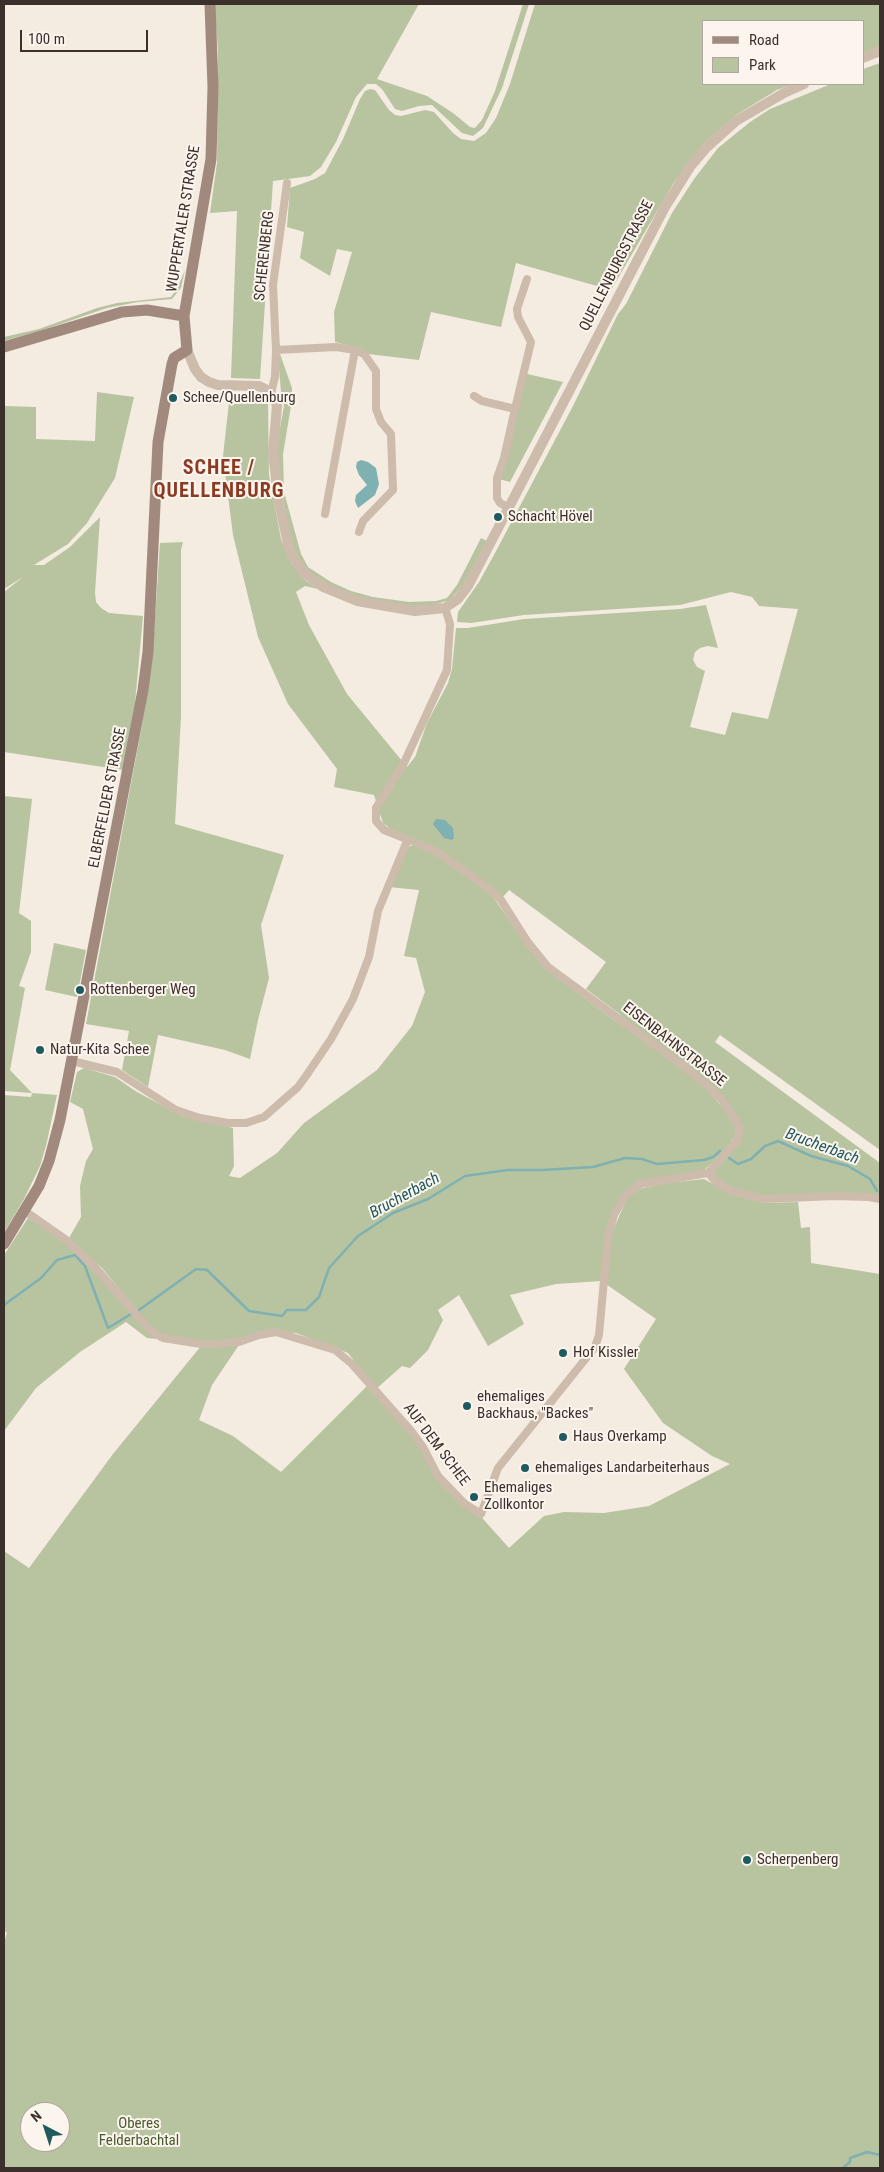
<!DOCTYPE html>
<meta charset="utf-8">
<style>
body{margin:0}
#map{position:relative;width:884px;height:2172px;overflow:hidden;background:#f4ebe1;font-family:"Roboto Condensed",sans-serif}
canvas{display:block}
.frame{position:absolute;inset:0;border:5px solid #3b302b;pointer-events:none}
.legend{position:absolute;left:702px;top:20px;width:162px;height:65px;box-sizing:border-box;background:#fbf5ee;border:1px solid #aea6a0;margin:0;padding:6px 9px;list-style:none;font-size:15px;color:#3b302b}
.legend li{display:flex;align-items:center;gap:10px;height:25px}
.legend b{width:25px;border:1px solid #aea6a0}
.north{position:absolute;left:20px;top:2102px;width:50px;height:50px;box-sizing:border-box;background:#fbf5ee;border:1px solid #aea6a0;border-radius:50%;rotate:320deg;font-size:14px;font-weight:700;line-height:20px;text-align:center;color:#3b302b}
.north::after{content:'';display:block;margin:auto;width:18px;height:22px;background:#1f5a5e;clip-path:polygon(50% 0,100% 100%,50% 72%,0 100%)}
.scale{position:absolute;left:20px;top:30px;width:128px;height:22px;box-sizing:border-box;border:2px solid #3b302b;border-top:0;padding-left:6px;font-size:15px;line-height:18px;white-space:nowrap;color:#3b302b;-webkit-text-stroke:4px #fbf5ee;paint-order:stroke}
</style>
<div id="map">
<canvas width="884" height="2172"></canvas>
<div class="frame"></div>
<ul class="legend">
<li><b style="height:6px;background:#a18a7d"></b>Road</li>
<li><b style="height:14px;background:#b8c4a0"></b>Park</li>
</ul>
<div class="north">N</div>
<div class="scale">100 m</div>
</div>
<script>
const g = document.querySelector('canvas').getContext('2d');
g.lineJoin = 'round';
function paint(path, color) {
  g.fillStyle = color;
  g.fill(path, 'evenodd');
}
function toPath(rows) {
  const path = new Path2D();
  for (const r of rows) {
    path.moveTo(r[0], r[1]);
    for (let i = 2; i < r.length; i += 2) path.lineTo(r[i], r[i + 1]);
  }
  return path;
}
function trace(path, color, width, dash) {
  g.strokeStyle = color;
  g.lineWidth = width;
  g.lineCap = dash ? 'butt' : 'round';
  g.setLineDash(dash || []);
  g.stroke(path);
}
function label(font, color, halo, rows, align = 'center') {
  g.font = font + ' "Roboto Condensed",sans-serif';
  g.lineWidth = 4;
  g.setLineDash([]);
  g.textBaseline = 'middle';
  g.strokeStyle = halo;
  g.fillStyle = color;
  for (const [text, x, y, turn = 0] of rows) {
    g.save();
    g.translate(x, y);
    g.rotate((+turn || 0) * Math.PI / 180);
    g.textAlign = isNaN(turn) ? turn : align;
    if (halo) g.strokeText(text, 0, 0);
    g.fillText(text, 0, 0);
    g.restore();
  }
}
paint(toPath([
 [214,4,419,4,377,79,427,96,453,113,470,127,475,128,482,120,495,91,523,4,529,4,502,88,483,128,473,136,462,133,432,105,419,106,402,111,395,109,382,89,376,84,367,84,356,97,336,142,321,167,310,176,273,181,260,379,231,378,237,211,210,213,217,163,218,49],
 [535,4,880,4,880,46,863,53,863,21,703,21,703,84,793,84,777,90,736,115,703,144,673,184,611,290,516,263,501,327,431,312,419,360,368,354,358,348,335,342,334,312,352,252,337,249,330,276,300,258,304,232,287,227,290,188,315,179,325,173,343,139,360,99,365,91,370,89,375,90,389,110,395,115,401,116,425,110,434,112,453,133,461,139,474,141,486,133,496,118,510,84],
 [880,63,880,1150,720,1035,715,1042,880,1163,880,1198,765,1198,735,1190,718,1180,713,1172,742,1127,733,1110,725,1099,688,1075,707,1089,728,1114,736,1128,735,1136,725,1151,702,1172,641,1183,616,1207,601,1281,556,1284,510,1295,524,1324,488,1346,459,1295,438,1310,443,1320,428,1350,410,1368,402,1366,376,1389,348,1353,296,1333,261,1332,236,1340,219,1342,187,1339,166,1335,152,1329,102,1268,69,1238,81,1217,80,1186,86,1161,93,1149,83,1109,70,1102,77,1072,84,1068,115,1077,137,1092,182,1116,233,1128,234,1166,229,1176,240,1178,277,1153,304,1123,377,1070,412,1026,425,992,416,958,404,956,419,890,389,887,409,846,415,846,434,854,491,894,536,958,548,971,615,1021,621,1015,586,989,606,962,509,890,503,897,439,850,396,833,383,823,374,795,334,787,337,769,288,704,258,637,233,535,223,456,230,393,258,394,268,403,269,475,281,539,291,563,306,581,318,589,305,586,296,592,309,625,347,694,407,767,415,757,427,723,448,683,452,669,456,628,468,628,524,619,680,609,706,605,718,648,708,646,700,648,695,652,693,660,697,667,705,671,690,727,725,735,732,712,768,719,798,609,759,606,752,597,731,592,680,605,524,615,471,623,457,622,458,612,479,582,495,553,573,406,618,314,626,304,672,213,694,179,718,148,750,122,770,109,831,84,863,84,863,69],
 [185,270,181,288,172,299,138,302,107,308,43,330,4,341,4,337,39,329,97,308,117,303,171,297,177,289],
 [280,354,292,388,292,400,283,454,284,492,301,554,308,567,331,582,351,591,373,597,409,602,436,601,447,598,457,585,481,538,487,541,463,585,450,600,430,606,411,606,362,598,330,586,311,574,302,564,294,549,287,520,277,459,278,439,284,406,281,392,278,357],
 [527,374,563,382,510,482,499,479],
 [97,392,134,397,115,478,87,523,68,544,34,565,44,565,70,547,100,517,95,593,96,602,101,608,109,613,143,616,135,703,123,770,4,752,4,592,23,577,4,589,4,406,36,407,36,439,95,441],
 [183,542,181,550,181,717,175,824,284,855,261,925,269,978,258,1020,250,1059,225,1050,158,1035,148,1087,122,1070,129,1031,86,1024,142,725,153,648,160,543],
 [4,796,32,799,19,913,31,921,31,952,19,986,25,988,10,1070,32,1093,57,1095,46,1146,40,1166,24,1199,4,1233,4,1095,31,1097,32,1093,4,1091],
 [54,943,86,950,77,997,45,990],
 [704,1179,731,1194,764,1203,798,1202,801,1228,810,1227,811,1263,880,1274,880,2168,4,2168,4,1943,7,1933,4,1930,4,1551,29,1568,113,1454,201,1346,241,1342,212,1385,199,1420,233,1436,281,1472,367,1386,418,1444,436,1478,476,1511,509,1548,544,1516,564,1512,604,1513,649,1506,730,1464,712,1456,663,1423,624,1369,656,1319,606,1284,611,1235,627,1198,638,1189,667,1183],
 [30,2112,60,2112,60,2142,30,2142],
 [28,1218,65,1241,91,1263,149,1333,157,1339,147,1338,126,1322,80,1352,36,1388,4,1431,4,1255]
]), '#b8c4a0');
paint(toPath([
 [361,460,368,462,376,468,379,484,375,495,358,508,355,501,356,495,367,485,359,475,356,467,357,462],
 [436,819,445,820,453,828,454,838,452,840,444,838,433,824]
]), '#7fb0b2');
trace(toPath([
 [729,1158,738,1164,751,1159,765,1146,778,1141,811,1156,848,1166,870,1179,877,1191],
 [4,1305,41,1278,57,1260,75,1255,85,1266,108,1328,131,1314],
 [139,1310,196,1269,207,1270,249,1311,282,1316,287,1310,306,1310,319,1297,329,1268,358,1236,393,1213,428,1199,465,1176,508,1170,542,1170,593,1167,625,1158,642,1159,657,1164,704,1160,713,1157,720,1151],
 [843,2168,850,2162,850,2158,867,2152,880,2155]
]), '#7fb0b2', 2.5);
trace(toPath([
 [276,350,336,347,355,350,364,354,376,371,376,409,381,422,391,434,393,490,363,521,359,532],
 [271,393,275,377,276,350,273,285,287,183],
 [474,396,482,401,515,409,531,342,518,317,517,309,527,279],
 [509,508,500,503,497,498,497,478,504,458,515,409],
 [325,514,355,350],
 [445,608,450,624,447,670,403,765,376,808,376,821,384,830,436,851,492,891,501,900,527,941,548,967,678,1062,709,1087,722,1100,740,1128,737,1141,708,1173],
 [72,1061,117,1072,176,1110,200,1118,228,1123,246,1123,264,1117,298,1087,306,1076,331,1039,353,999,369,957,378,911,407,841],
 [708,1173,717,1183,732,1191,764,1199,834,1196,869,1197,880,1199],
 [25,1211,65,1239,93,1265,150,1330,163,1338,201,1344,218,1344,239,1342,259,1335,276,1332,335,1350,352,1364,412,1432,423,1447,438,1476,465,1504,481,1514,498,1468,595,1347,599,1335,608,1236,614,1215,624,1197,640,1184,708,1173]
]), '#cdbbac', 8);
trace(toPath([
 [863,58,880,51],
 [187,350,195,369,201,377,209,382,218,385,259,386,267,390,274,397,277,406,273,452,278,497,288,544,293,557,304,573,323,587,357,601,415,611,445,608,458,599,468,586,665,207,690,167,706,148,736,121,784,93,804,84]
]), '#cdbbac', 10);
trace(toPath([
 [4,347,122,312,147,310,184,316],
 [4,1244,39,1186,49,1161,60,1120,143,690,148,652,158,442,172,364,174,358,187,350,184,316,211,159,213,87,210,4]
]), '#a18a7d', 11);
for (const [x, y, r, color] of [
 [173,398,5,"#1f5a5e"],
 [498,517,5,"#1f5a5e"],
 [80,990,5,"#1f5a5e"],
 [40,1050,5,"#1f5a5e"],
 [563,1353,5,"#1f5a5e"],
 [467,1406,5,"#1f5a5e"],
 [563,1437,5,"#1f5a5e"],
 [525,1468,5,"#1f5a5e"],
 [474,1497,5,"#1f5a5e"],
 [747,1860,5,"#1f5a5e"]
]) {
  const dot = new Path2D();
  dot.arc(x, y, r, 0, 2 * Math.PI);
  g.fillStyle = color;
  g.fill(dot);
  trace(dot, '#fbf5ee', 2);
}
label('15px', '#3b302b', '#fbf5ee', [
 ["WUPPERTALER STRASSE",184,219,-81],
 ["SCHERENBERG",265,256,-84],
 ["QUELLENBURGSTRASSE",617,266,-63],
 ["ELBERFELDER STRASSE",108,798,-79],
 ["EISENBAHNSTRASSE",674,1045,38],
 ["AUF DEM SCHEE",436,1445,53]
]);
label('15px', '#3b302b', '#fbf5ee', [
 ["Schee/Quellenburg",183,398],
 ["Schacht Hövel",508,517],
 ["Rottenberger Weg",90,990],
 ["Natur-Kita Schee",50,1050],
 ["Hof Kissler",573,1353],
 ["ehemaliges",477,1397],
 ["Backhaus, \"Backes\"",477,1414],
 ["Haus Overkamp",573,1437],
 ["ehemaliges Landarbeiterhaus",535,1468],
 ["Ehemaliges",484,1488],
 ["Zollkontor",484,1505],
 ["Scherpenberg",757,1860]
], 'left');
label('15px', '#4a5a2e', '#fbf5ee', [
 ["Oberes",139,2124],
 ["Felderbachtal",139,2141]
]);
label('italic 16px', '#1f5a5e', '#fbf5ee', [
 ["Brucherbach",822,1147,20],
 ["Brucherbach",405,1196,-29]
]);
g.letterSpacing = '1px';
label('bold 20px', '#8c3b22', '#fbf5ee', [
 ["SCHEE /",219,469],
 ["QUELLENBURG",219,492]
]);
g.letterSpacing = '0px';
</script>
